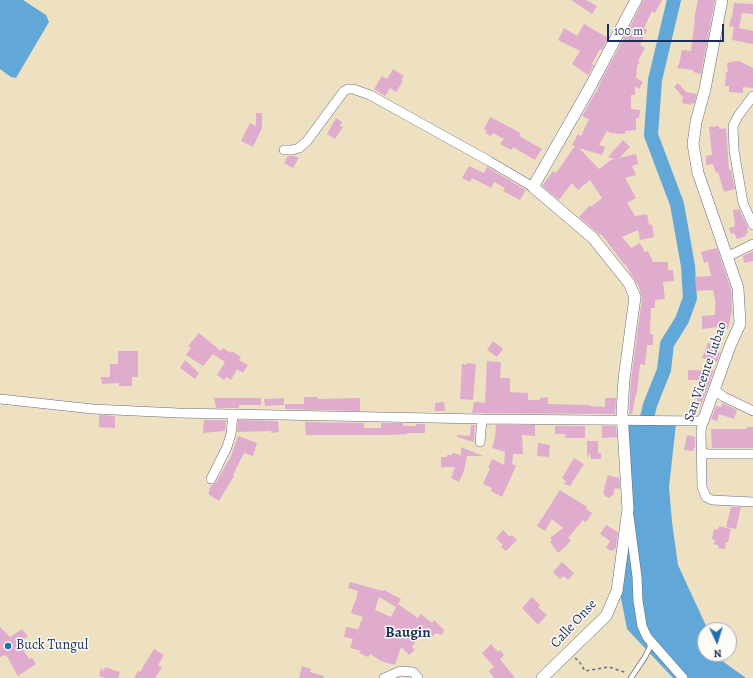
<!DOCTYPE html>
<style>
body{margin:0}
#map{position:relative;width:753px;height:678px;overflow:hidden;background:#eee1c2;font-family:Alegreya,serif}
canvas{display:block}
.north{position:absolute;left:697px;top:622px;width:40px;height:40px;box-sizing:border-box;background:#fdfcf7;border:1px solid #a3aaba;border-radius:50%;rotate:176deg;font-size:11px;font-weight:700;line-height:16px;text-align:center;color:#1b2f5e}
.north::after{content:'';display:block;margin:auto;width:14px;height:18px;background:#1f6fb2;clip-path:polygon(50% 0,100% 100%,50% 72%,0 100%)}
.scale{position:absolute;left:607px;top:24px;width:117px;height:18px;box-sizing:border-box;border:2px solid #1b2f5e;border-top:0;padding-left:5px;font-size:12px;line-height:14px;white-space:nowrap;color:#1b2f5e;-webkit-text-stroke:3px #fdfcf7;paint-order:stroke}
</style>
<div id="map">
<canvas width="753" height="678"></canvas>
<div class="north">N</div>
<div class="scale">100 m</div>
</div>
<script>
const g = document.querySelector('canvas').getContext('2d');
g.lineJoin = 'round';
function paint(path, color) {
  g.fillStyle = color;
  g.fill(path, 'evenodd');
}
function toPath(rows) {
  const path = new Path2D();
  for (const r of rows) {
    path.moveTo(r[0], r[1]);
    for (let i = 2; i < r.length; i += 2) path.lineTo(r[i], r[i + 1]);
  }
  return path;
}
function trace(path, color, width, dash) {
  g.strokeStyle = color;
  g.lineWidth = width;
  g.lineCap = dash ? 'butt' : 'round';
  g.setLineDash(dash || []);
  g.stroke(path);
}
function label(font, color, halo, rows, align = 'center') {
  g.font = font + ' Alegreya,serif';
  g.lineWidth = 3;
  g.setLineDash([]);
  g.textBaseline = 'middle';
  g.strokeStyle = halo;
  g.fillStyle = color;
  for (const [text, x, y, turn = 0] of rows) {
    g.save();
    g.translate(x, y);
    g.rotate((+turn || 0) * Math.PI / 180);
    g.textAlign = isNaN(turn) ? turn : align;
    if (halo) g.strokeText(text, 0, 0);
    g.fillText(text, 0, 0);
    g.restore();
  }
}
paint(toPath([
 [0,0,23,0,46,15,49,22,16,78,11,77,0,69],
 [676,424,669,487,672,522,678,565,708,630,705,630,705,654,719,654,721,660,746,678,673,678,627,629,620,593,625,425]
]), '#61a8d8');
trace(toPath([
 [643,434,650,405,664,370,667,344,682,320,690,298,688,266,677,204,651,135,655,80,674,0]
]), '#61a8d8', 14);
paint(toPath([
 [571,0,586,0,597,6,592,14],
 [643,0,662,0,655,13,652,11,644,28,647,30,640,45,645,48,638,61,640,62,637,66,636,78,643,82,639,89,635,86,635,95,631,95,631,109,640,110,639,118,636,118,636,130,625,131,625,134,610,133,607,131,599,145,605,147,602,155,579,148,599,169,611,160,615,159,608,157,623,140,630,147,619,158,636,154,638,164,632,166,636,175,625,178,636,198,627,203,635,216,647,214,649,225,652,224,654,237,640,240,638,230,622,237,631,248,640,243,645,252,648,251,653,262,668,262,668,270,673,270,674,281,663,282,665,299,655,300,655,308,651,308,650,334,653,334,653,345,647,345,645,365,640,364,637,393,636,393,632,414,629,414,631,380,642,298,639,287,625,264,624,264,601,234,600,235,579,217,590,205,591,207,602,198,590,180,578,190,572,183,559,200,542,186,553,171,556,173,575,146,572,145,578,134,581,136,589,119,582,116,595,93,596,93,601,81,633,21],
 [698,0,715,0,701,74,693,72,693,70,677,68,679,64,682,50,691,51,695,19,694,19],
 [734,3,753,4,753,14,742,13,739,28,729,26,731,18,732,18],
 [584,24,608,38,602,50,600,49,592,64,594,65,588,75,572,64,580,51,558,40,564,28,577,36],
 [734,27,753,31,753,44,732,40],
 [739,61,753,68,753,88,743,87,743,93,729,92,729,86,725,86,726,72,728,72,727,63,729,63,729,62],
 [393,69,404,76,401,80,403,81,396,92,390,88,385,96,374,89,382,76,387,79],
 [678,83,686,92,697,94,694,104,691,103,691,105,682,103,683,97,674,87],
 [256,113,262,113,262,128,253,147,241,141,250,123,256,126],
 [490,117,521,133,519,136,542,149,535,160,513,147,511,150,500,144,504,139,493,133,491,136,485,133,487,131,484,129],
 [336,118,342,122,340,126,343,127,335,139,327,134],
 [719,126,719,129,726,128,729,170,731,170,735,189,724,192,718,172,716,173,713,164,706,165,706,156,712,155,709,127],
 [288,156,295,156,299,158,293,168,284,163],
 [469,166,484,173,487,167,526,190,520,200,503,191,505,188,494,182,491,188,472,178,470,182,462,178],
 [739,209,748,228,747,228,748,233,745,234,746,236,737,239,734,233,731,234,729,228,735,226,733,210],
 [717,248,731,289,732,310,728,329,719,327,702,329,702,316,715,315,715,305,716,305,713,290,696,291,695,277,711,276,708,262,704,263,701,252],
 [753,251,753,261,744,263,743,256],
 [199,333,221,351,223,348,231,353,232,351,241,357,239,360,248,365,243,373,237,369,231,380,226,377,224,380,217,375,225,362,213,354,203,366,186,355,191,348,188,346],
 [493,341,503,349,497,357,487,350],
 [708,343,716,346,715,351,720,353,717,362,702,358],
 [118,351,138,351,138,377,132,377,132,386,119,386,119,383,102,384,101,377,110,377,110,364,118,364],
 [185,360,199,373,195,379,180,368],
 [487,361,501,362,500,378,510,378,510,392,528,393,528,400,540,400,540,398,548,397,548,404,590,405,590,406,605,407,605,398,616,398,615,414,472,413,474,402,485,403],
 [467,363,476,364,473,400,460,399,462,364,467,365],
 [688,370,711,371,712,370,714,370,700,408,696,406,698,397,696,397,701,380,688,380],
 [304,397,318,397,318,399,360,398,360,411,285,409,285,404,304,404],
 [214,398,261,398,261,405,239,405,239,408,216,408],
 [284,398,284,405,265,406,264,399],
 [444,402,445,411,435,411,435,403],
 [722,403,737,410,734,419,719,414,717,421,711,419,716,406,721,407],
 [99,415,115,416,115,428,99,427],
 [204,420,226,420,225,431,203,433],
 [238,420,278,421,279,432,271,433,271,431,237,432],
 [305,422,364,423,364,428,381,428,381,423,403,423,403,426,416,426,416,424,425,424,425,433,407,433,407,434,390,435,306,435],
 [471,425,475,425,474,442,457,437,457,435,470,436],
 [496,425,535,425,535,436,522,435,523,454,513,454,512,464,516,466,502,497,491,491,492,488,483,484,490,468,488,468,492,459,504,465,505,452,492,448,495,438],
 [555,426,585,426,585,438,565,438,566,434,555,434],
 [602,426,616,426,617,437,602,438],
 [747,427,753,427,753,448,712,448,711,429,747,429],
 [687,435,695,437,695,446,693,451,684,450],
 [238,436,257,443,253,456,244,453,233,475,234,476,219,501,208,494,210,490,209,489,212,485,216,482,231,456],
 [587,441,598,441,598,453,601,453,601,459,591,459,590,453,587,458],
 [538,443,550,445,549,457,537,456],
 [461,447,483,456,467,456,464,471,459,482,451,478,455,467,441,467,441,457,447,457,447,455,452,455,452,453,461,455],
 [574,458,584,464,570,486,564,484,566,481,562,478],
 [608,475,618,478,619,476,620,489,615,488,613,496,611,495,610,498,604,496,605,494,603,493],
 [560,490,587,507,586,509,592,513,586,522,583,520,568,538,571,540,566,546,558,553,550,542,552,540,550,538,563,528,552,519,545,531,537,526],
 [731,507,741,507,736,529,726,527],
 [606,525,618,532,616,547,614,550,612,550,611,551,606,548,610,541,600,534],
 [719,526,731,529,728,542,726,542,725,549,718,548,719,546,714,544,715,540,712,539,714,529,718,530],
 [503,530,510,537,512,535,517,540,506,551,501,547,503,545,496,538],
 [562,562,574,573,568,580,564,576,560,579,553,572],
 [350,582,383,591,384,590,401,599,396,607,379,597,375,610,391,617,398,604,418,618,421,614,432,623,434,620,444,630,442,635,436,633,430,639,422,633,412,647,415,650,409,655,401,647,395,665,381,661,370,654,368,657,359,653,361,651,350,648,353,639,344,637,346,627,358,629,363,617,351,613,354,603,355,603,358,591,348,588],
 [532,597,540,605,538,607,547,615,538,625,522,608],
 [0,627,10,637,22,629,28,636,19,643,29,659,32,658,36,664,18,676,6,655,0,657],
 [491,644,498,652,500,650,504,655,500,659,515,678,494,678,489,671,494,667,482,653],
 [154,649,164,655,158,665,162,668,155,678,134,678,138,671,140,672],
 [302,666,311,669,310,672,324,676,323,678,299,678],
 [105,667,120,672,118,678,105,678,99,676,101,668,104,671]
]), '#dfaccd');
const service = toPath([
 [631,678,645,657,650,647,649,642]
]);
const minor = toPath([
 [753,96,738,116,733,126,734,150,743,203,753,225],
 [284,150,292,150,299,148,307,141,344,91,348,89,353,89,370,95,489,161,533,187],
 [727,257,753,244],
 [714,390,724,397,753,411],
 [0,399,93,409,178,413,482,419,703,421,701,431,702,487,706,497,712,500,753,502],
 [480,442,482,419],
 [702,452,707,454,753,454],
 [211,479,227,447,231,434,233,414],
 [629,516,637,577,638,601,642,626,647,637,683,678],
 [384,678,400,671,413,672,418,678]
]);
const tertiary = toPath([
 [703,421,730,346,740,324,738,288,698,173,693,144,696,122,705,89,722,0],
 [542,678,606,616,617,591,628,509,622,412,624,379,635,297,629,283,593,238,533,187,589,89,636,0]
]);
trace(service, '#656d81', 6);
trace(minor, '#656d81', 10);
trace(tertiary, '#656d81', 12);
trace(toPath([
 [575,658,579,661,585,671,609,667,627,673]
]), '#656d81', 1.5, [3, 3]);
trace(service, '#fff', 4.5);
trace(minor, '#fff', 9);
trace(tertiary, '#fff', 11);
for (const [x, y, r, color] of [
 [8,646,4,"#1f6fb2"]
]) {
  const dot = new Path2D();
  dot.arc(x, y, r, 0, 2 * Math.PI);
  g.fillStyle = color;
  g.fill(dot);
  trace(dot, '#fdfcf7', 1.5);
}
label('14px', '#1b2f5e', '#fdfcf7', [
 ["San Vicente Lubao",706,372,-71],
 ["Calle Onse",574,624,-47]
]);
label('14px', '#1b2f5e', '#fdfcf7', [
 ["Buck Tungul",16,646]
], 'left');
label('bold 15px', '#1b2f5e', '#fdfcf7', [
 ["Baugin",408,633]
]);
</script>
